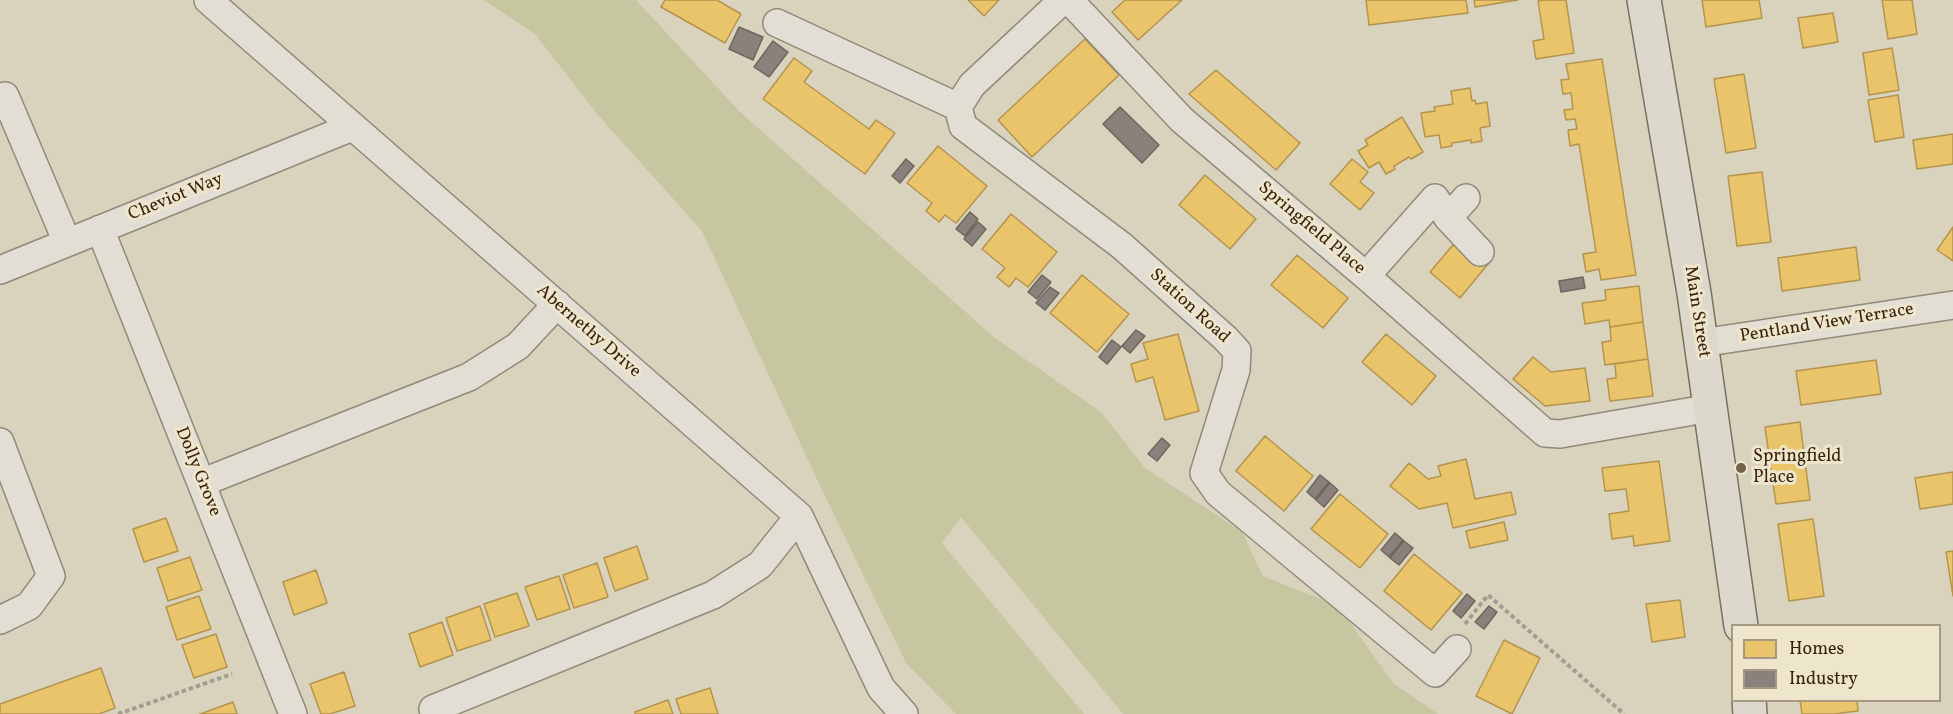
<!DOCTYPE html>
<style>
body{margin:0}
#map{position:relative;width:1953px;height:714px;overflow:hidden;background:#d9d2bc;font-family:Vollkorn,serif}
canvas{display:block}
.legend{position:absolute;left:1731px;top:624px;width:210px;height:78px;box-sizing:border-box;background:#eee6cc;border:2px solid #a69980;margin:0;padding:8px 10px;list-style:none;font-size:18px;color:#39250d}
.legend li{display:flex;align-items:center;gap:12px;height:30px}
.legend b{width:30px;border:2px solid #a69980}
</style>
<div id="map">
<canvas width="1953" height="714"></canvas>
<ul class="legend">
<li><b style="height:16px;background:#e9c46a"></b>Homes</li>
<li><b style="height:16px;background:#8a817c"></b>Industry</li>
</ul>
</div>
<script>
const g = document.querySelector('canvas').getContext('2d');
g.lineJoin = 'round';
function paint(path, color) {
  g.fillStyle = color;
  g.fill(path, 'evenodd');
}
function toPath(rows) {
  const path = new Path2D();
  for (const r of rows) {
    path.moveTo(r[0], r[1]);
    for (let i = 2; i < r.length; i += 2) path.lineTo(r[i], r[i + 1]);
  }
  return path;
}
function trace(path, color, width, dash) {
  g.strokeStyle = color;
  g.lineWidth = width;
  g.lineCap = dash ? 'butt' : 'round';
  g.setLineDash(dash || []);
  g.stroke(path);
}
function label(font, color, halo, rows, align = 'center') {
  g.font = font + ' Vollkorn,serif';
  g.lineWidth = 6;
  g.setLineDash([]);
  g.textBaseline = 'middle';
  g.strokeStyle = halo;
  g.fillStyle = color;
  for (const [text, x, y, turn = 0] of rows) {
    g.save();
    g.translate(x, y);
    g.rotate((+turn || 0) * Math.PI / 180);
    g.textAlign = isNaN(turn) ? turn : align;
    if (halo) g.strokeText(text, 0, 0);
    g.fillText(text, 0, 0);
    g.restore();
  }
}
paint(toPath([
 [484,0,636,0,740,112,995,338,1101,412,1145,468,1242,532,1263,576,1338,606,1394,684,1438,714,1123,714,961,517,942,543,1084,714,956,714,906,663,822,490,702,231,597,114,535,34]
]), '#c6c7a0');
const homes = toPath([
 [665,0,717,0,741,14,725,43,661,7,665,0],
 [968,0,999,0,984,16,968,0],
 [1125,0,1182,0,1138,40,1112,12,1125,0],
 [1366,0,1466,0,1468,13,1369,25,1366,0],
 [1474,0,1518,0,1475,7,1474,0],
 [1545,0,1566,0,1574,53,1536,59,1533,41,1544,39,1538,1,1545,0],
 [1702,0,1759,0,1762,18,1706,27,1702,0],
 [1882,0,1912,0,1917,34,1888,39,1882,0],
 [1833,13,1838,42,1803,48,1798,18,1833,13],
 [1085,39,1119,75,1032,157,998,120,1085,39],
 [1892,48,1899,90,1869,95,1863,53,1892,48],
 [794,58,812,71,804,82,869,129,876,120,895,133,865,174,763,99,794,58],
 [1602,59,1636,275,1601,280,1599,269,1586,272,1583,254,1596,252,1579,144,1570,146,1568,130,1577,129,1575,119,1566,120,1564,110,1573,109,1571,93,1563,94,1561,80,1569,79,1566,64,1602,59],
 [1216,70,1300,143,1276,170,1189,94,1216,70],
 [1744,74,1756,148,1726,153,1714,79,1744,74],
 [1470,88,1472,101,1475,100,1476,104,1487,102,1490,126,1480,128,1482,141,1471,143,1471,140,1452,143,1452,146,1441,148,1439,135,1425,137,1421,113,1435,111,1434,107,1453,104,1451,91,1470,88],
 [1898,95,1904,137,1875,142,1868,100,1898,95],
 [1402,117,1423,152,1411,159,1409,157,1394,166,1395,169,1386,174,1379,162,1369,168,1358,151,1368,145,1365,140,1402,117],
 [1953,134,1953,164,1917,169,1913,140,1953,134],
 [938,146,987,186,956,223,945,215,939,222,926,211,932,203,907,183,938,146],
 [1352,159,1368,172,1360,182,1374,193,1360,210,1330,184,1352,159],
 [1762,172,1771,242,1737,246,1728,176,1762,172],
 [1205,175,1256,219,1230,249,1179,205,1205,175],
 [1011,214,1057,252,1028,287,1016,278,1009,287,997,277,1005,268,982,249,1011,214],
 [1953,227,1953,261,1937,250,1953,227],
 [1458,239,1488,264,1460,298,1430,272,1458,239],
 [1856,247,1860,280,1782,291,1778,258,1856,247],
 [1297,255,1348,298,1323,328,1271,285,1297,255],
 [1082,275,1129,314,1097,352,1050,313,1082,275],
 [1639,286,1643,322,1610,327,1609,320,1585,324,1582,303,1606,300,1605,290,1639,286],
 [1643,322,1648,359,1605,365,1602,342,1611,341,1610,327,1643,322],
 [1178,334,1199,411,1165,420,1153,377,1136,382,1131,364,1148,359,1143,343,1178,334],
 [1386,334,1436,376,1412,405,1362,362,1386,334],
 [1533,357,1551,372,1585,368,1590,401,1545,406,1513,379,1533,357],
 [1648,359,1653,396,1610,401,1607,379,1616,378,1615,364,1648,359],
 [1876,360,1881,394,1801,405,1796,371,1876,360],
 [1800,422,1810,500,1776,504,1765,427,1800,422],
 [1265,436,1313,476,1284,511,1236,471,1265,436],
 [1466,459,1475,499,1511,492,1516,514,1453,528,1447,503,1419,509,1390,486,1409,463,1428,479,1441,476,1438,466,1466,459],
 [1659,461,1670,541,1634,546,1633,536,1612,539,1609,514,1629,511,1626,489,1605,491,1602,468,1659,461],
 [1953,472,1953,504,1920,509,1915,478,1953,472],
 [1340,494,1388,534,1360,568,1311,529,1340,494],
 [166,518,178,551,144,562,133,529,166,518],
 [1813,519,1824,596,1789,601,1778,524,1813,519],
 [1504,522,1508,540,1470,548,1466,531,1504,522],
 [637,546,648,579,615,591,604,558,637,546],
 [1953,551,1953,596,1946,552,1953,551],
 [1414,554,1462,593,1431,630,1384,591,1414,554],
 [190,557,202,590,168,601,157,568,190,557],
 [597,563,608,597,574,608,563,575,597,563],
 [316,570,327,603,294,615,283,582,316,570],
 [559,576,570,609,537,620,525,587,559,576],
 [517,593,529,626,495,637,484,604,517,593],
 [199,596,211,629,177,640,166,607,199,596],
 [1680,600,1685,637,1652,642,1646,604,1680,600],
 [480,606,491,640,457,651,446,618,480,606],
 [442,622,453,655,420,667,409,634,442,622],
 [216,634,227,667,194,678,182,645,216,634],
 [1504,640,1540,658,1512,714,1476,696,1504,640],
 [101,668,115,708,99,714,0,714,0,704,101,668],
 [344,672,355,706,330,714,321,714,310,684,344,672],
 [710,688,718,714,681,714,676,699,710,688],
 [668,700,673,714,635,714,635,712,668,700],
 [1800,700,1857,700,1858,711,1834,714,1802,714,1800,700],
 [233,702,237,714,200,714,233,702]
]);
paint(homes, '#e9c46a');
trace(homes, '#b4944e', 1.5);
const industry = toPath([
 [739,27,763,37,753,60,729,49,739,27],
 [773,41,788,52,769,77,754,67,773,41],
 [1120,107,1159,145,1142,163,1103,124,1120,107],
 [906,159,914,166,900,183,892,176,906,159],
 [970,212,978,219,965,236,956,229,970,212],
 [978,222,986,229,972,246,964,239,978,222],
 [1042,275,1051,282,1037,299,1028,292,1042,275],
 [1583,277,1585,288,1561,292,1559,281,1583,277],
 [1050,287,1059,293,1045,310,1036,303,1050,287],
 [1136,330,1145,336,1130,353,1122,346,1136,330],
 [1112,340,1121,347,1107,364,1099,357,1112,340],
 [1162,438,1170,445,1157,461,1148,454,1162,438],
 [1320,475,1329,482,1315,499,1307,492,1320,475],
 [1330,483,1338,490,1324,507,1316,500,1330,483],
 [1395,533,1403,540,1389,557,1381,550,1395,533],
 [1404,541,1413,548,1399,565,1390,558,1404,541],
 [1467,594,1475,601,1461,618,1453,611,1467,594],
 [1489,606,1497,612,1484,629,1475,622,1489,606]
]);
paint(industry, '#8a817c');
trace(industry, '#72655b', 1.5);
const minor = toPath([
 [208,0,799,516,881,688,904,714],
 [1063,0,972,85,958,107,963,126,1122,246,1225,338,1237,351,1236,370,1204,473,1218,493,1435,673,1457,649],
 [1069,0,1182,120,1366,276,1545,433,1560,434,1711,408],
 [777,23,958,107],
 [5,96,67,242],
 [1448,218,1466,198],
 [100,229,293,714],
 [0,270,352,127],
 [1366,276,1435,198,1448,218,1480,252],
 [1701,343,1953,305],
 [0,442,51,576,29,606,0,620],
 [201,483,469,377,518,346,557,304],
 [435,714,433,709,713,595,760,565,799,516]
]);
const major = toPath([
 [1644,0,1694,293,1741,626],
 [1749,700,1750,714]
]);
trace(minor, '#908a7b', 30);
trace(major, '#797263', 36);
trace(toPath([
 [1465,624,1488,595,1624,714],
 [118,714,232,674]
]), '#a39e93', 4, [4.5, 3]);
trace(minor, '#e2ded3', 27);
trace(major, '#dcd8cb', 33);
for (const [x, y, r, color] of [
 [1741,468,6,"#71624a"]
]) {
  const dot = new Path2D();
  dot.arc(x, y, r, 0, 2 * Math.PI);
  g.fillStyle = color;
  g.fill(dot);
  trace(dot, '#eee6cc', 2);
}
label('18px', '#39250d', '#eee6cc', [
 ["Cheviot Way",176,198,-22],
 ["Springfield Place",1311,229,40],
 ["Station Road",1189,307,42],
 ["Main Street",1696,312,81],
 ["Pentland View Terrace",1827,324,-9],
 ["Abernethy Drive",588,332,41],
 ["Dolly Grove",197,472,68]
]);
label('18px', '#39250d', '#eee6cc', [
 ["Springfield",1753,458],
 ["Place",1753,479]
], 'left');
</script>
